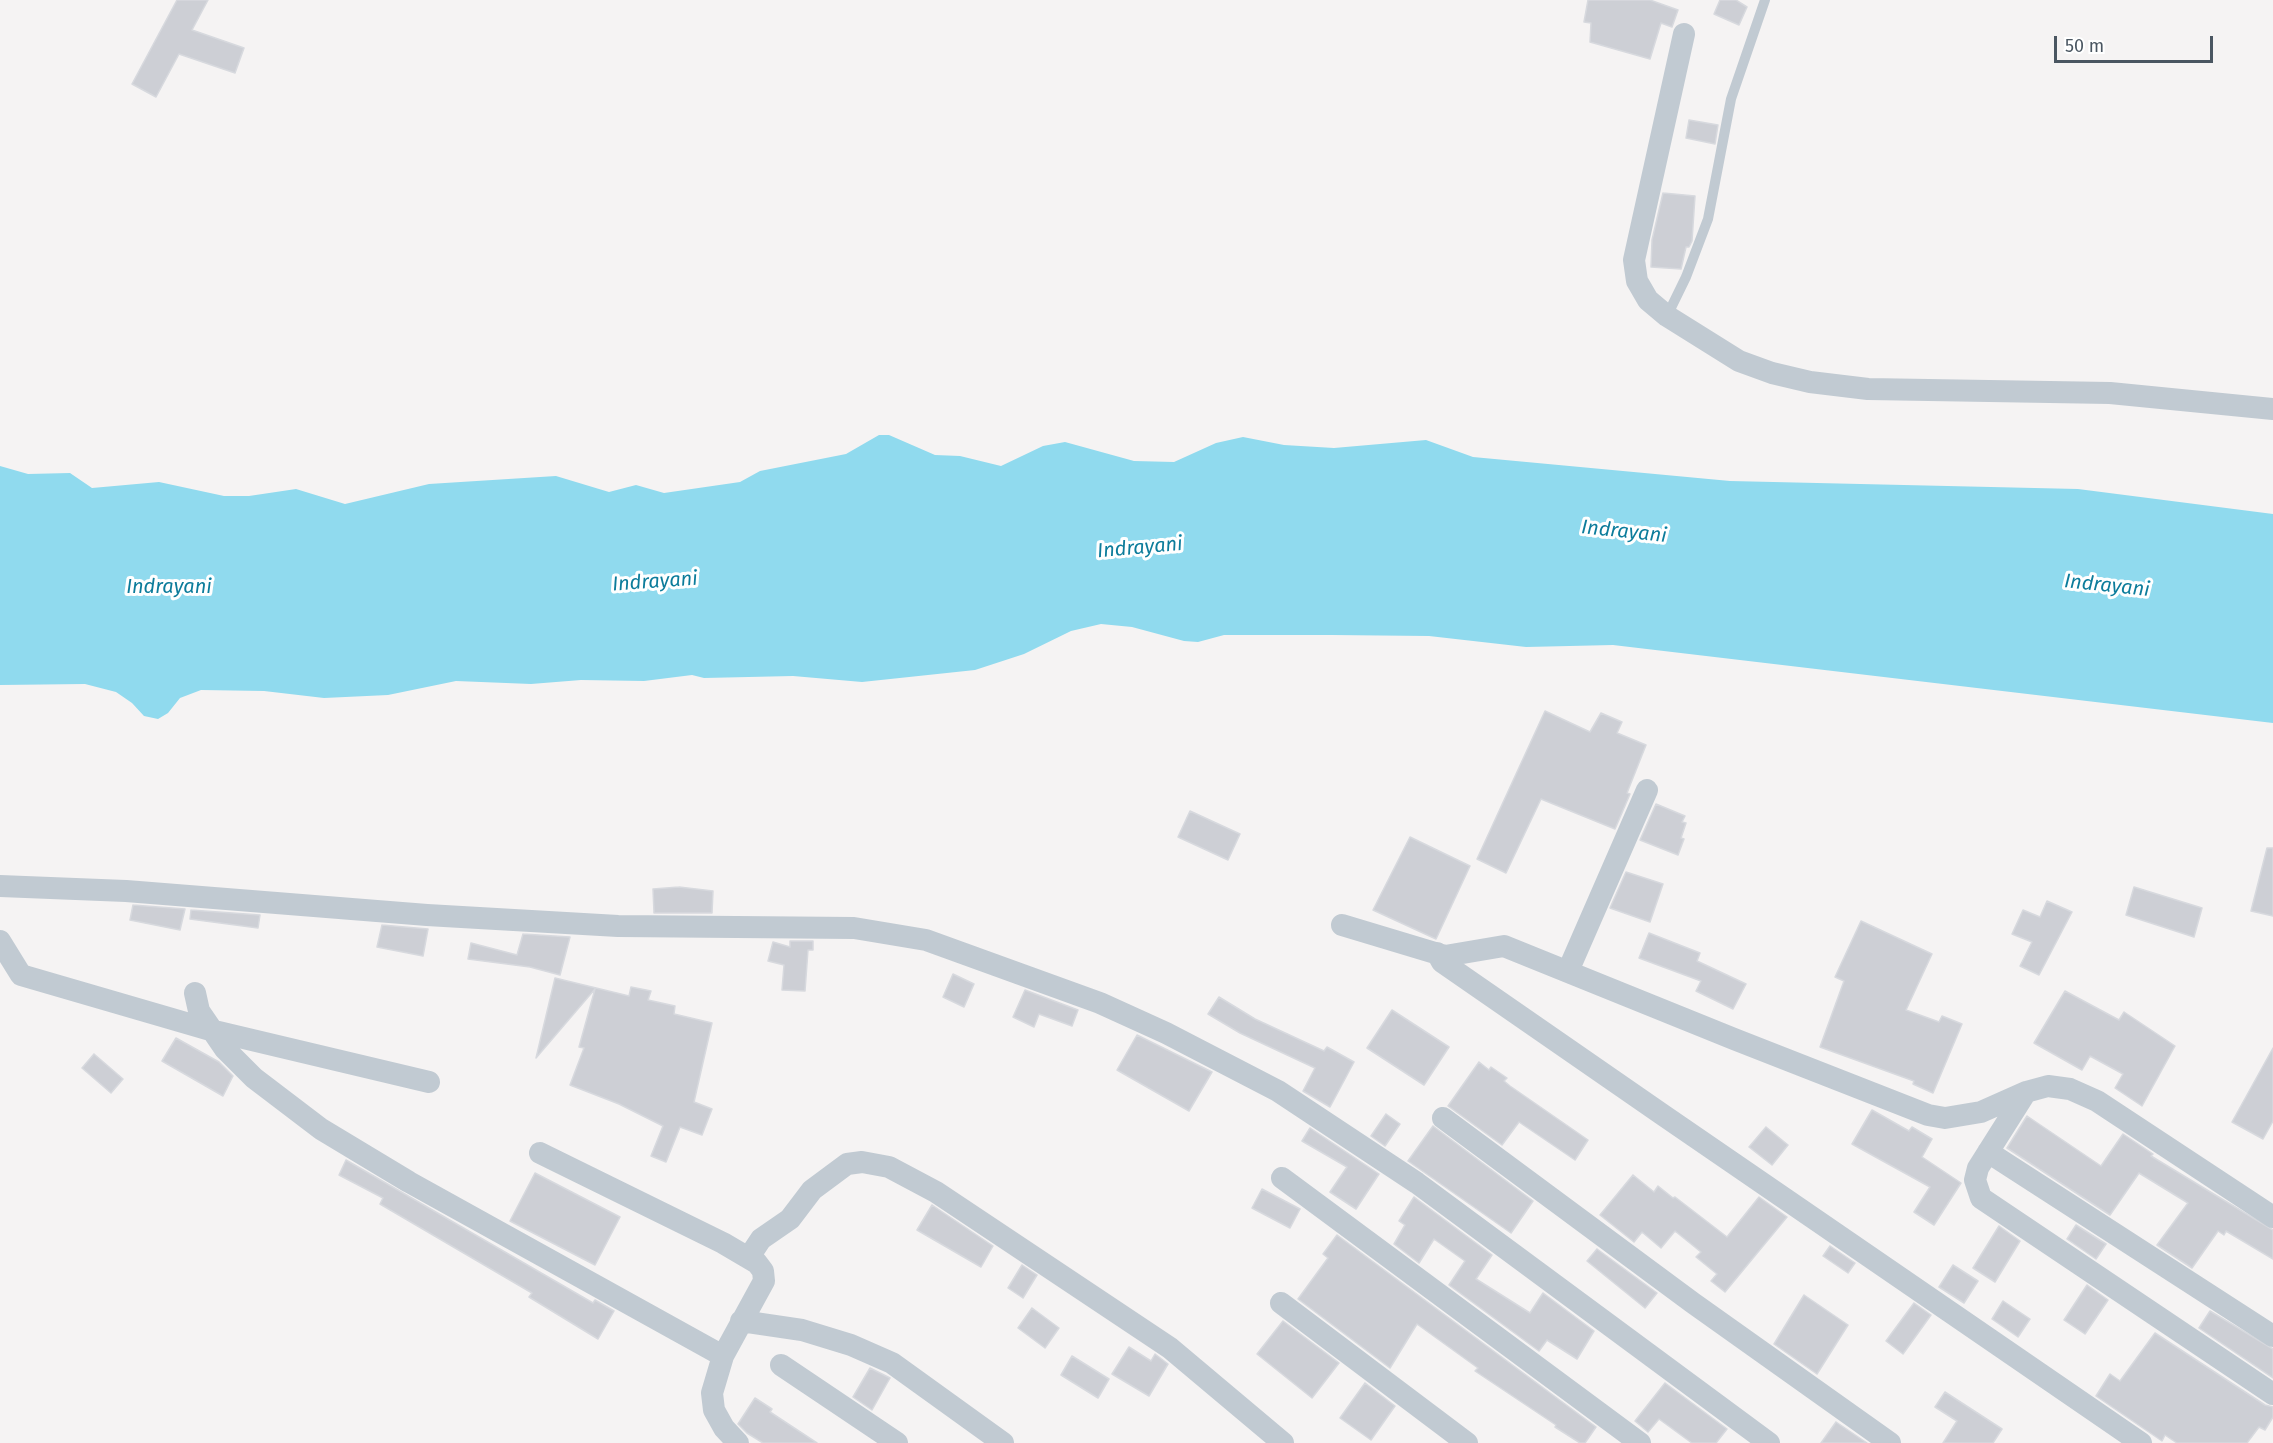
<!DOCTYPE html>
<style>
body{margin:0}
#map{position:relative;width:2273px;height:1443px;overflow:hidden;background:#f5f3f3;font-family:"Fira Sans",sans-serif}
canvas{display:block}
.scale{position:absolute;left:2054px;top:36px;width:159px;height:27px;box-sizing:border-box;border:3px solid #4a5661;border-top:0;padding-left:8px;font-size:18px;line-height:21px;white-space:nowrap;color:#4a5661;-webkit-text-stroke:4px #fff;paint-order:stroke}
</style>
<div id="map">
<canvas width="2273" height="1443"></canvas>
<div class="scale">50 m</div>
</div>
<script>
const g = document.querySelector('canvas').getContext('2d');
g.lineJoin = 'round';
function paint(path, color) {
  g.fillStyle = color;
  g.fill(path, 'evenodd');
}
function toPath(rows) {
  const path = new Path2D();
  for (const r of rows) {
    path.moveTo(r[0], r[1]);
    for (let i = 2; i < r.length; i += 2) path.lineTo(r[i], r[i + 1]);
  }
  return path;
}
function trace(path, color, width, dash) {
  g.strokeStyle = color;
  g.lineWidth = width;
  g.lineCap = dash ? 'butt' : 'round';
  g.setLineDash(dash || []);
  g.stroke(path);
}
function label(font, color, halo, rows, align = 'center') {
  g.font = font + ' "Fira Sans",sans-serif';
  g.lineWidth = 6;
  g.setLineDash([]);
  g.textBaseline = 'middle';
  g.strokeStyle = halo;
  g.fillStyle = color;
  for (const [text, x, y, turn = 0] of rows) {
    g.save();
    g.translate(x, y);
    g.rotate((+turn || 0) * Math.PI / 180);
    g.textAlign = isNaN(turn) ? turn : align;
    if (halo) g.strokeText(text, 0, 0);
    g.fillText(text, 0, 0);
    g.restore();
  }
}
paint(toPath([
 [879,435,889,435,935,455,960,456,1001,466,1043,446,1065,442,1134,461,1174,462,1216,443,1243,437,1284,445,1334,448,1426,440,1473,457,1730,481,2078,489,2273,514,2273,723,1613,645,1526,647,1429,636,1332,635,1224,635,1198,642,1184,641,1132,627,1101,624,1071,631,1024,654,975,670,862,682,793,676,704,678,692,675,644,681,581,680,531,684,456,681,388,695,324,698,264,691,201,690,180,698,168,713,158,719,144,716,132,703,116,692,85,684,0,685,0,466,28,474,70,473,92,488,159,482,224,496,249,496,296,489,345,504,429,484,556,476,609,492,636,485,664,493,740,482,760,471,846,454]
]), '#90daee');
const building = toPath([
 [177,0,208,0,192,30,244,48,235,73,179,54,156,97,132,84,177,0],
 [1588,0,1650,0,1678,10,1672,27,1661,23,1650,59,1590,42,1591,23,1584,22,1588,0],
 [1720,0,1736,0,1747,7,1739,25,1714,14,1720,0],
 [1689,120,1718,125,1715,144,1686,138,1689,120],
 [1663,193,1695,196,1692,241,1689,247,1686,247,1681,269,1651,267,1652,240,1663,193],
 [1545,711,1590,732,1601,713,1622,722,1617,733,1646,745,1627,793,1630,794,1615,829,1541,799,1506,873,1477,859,1545,711],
 [1656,804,1685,816,1682,822,1686,823,1681,838,1684,839,1678,855,1640,840,1656,804],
 [1190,811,1240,834,1228,860,1178,837,1190,811],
 [1410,837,1470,866,1436,939,1373,910,1410,837],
 [2267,848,2273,848,2273,916,2251,911,2267,848],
 [1626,872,1663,884,1650,922,1610,908,1626,872],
 [679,887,713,891,712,913,654,913,653,889,679,887],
 [2134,887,2202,908,2194,937,2126,915,2134,887],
 [2047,901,2072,912,2039,975,2020,966,2032,942,2012,934,2023,910,2040,917,2047,901],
 [133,905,185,909,180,930,130,920,133,905],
 [191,910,260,915,258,928,190,919,191,910],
 [1861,921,1932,954,1906,1010,1939,1022,1942,1016,1962,1024,1933,1093,1913,1084,1914,1081,1820,1047,1844,981,1835,977,1861,921],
 [382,925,428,929,423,956,377,947,382,925],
 [1649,933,1700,953,1697,961,1746,984,1733,1009,1696,991,1701,981,1639,958,1649,933],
 [523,934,570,937,560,975,530,967,468,959,471,943,517,955,523,934],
 [790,941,813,941,813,950,808,950,805,991,782,990,784,965,768,961,773,942,790,947,790,941],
 [953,974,974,984,964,1007,943,997,953,974],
 [555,978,629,996,631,987,651,991,648,1000,675,1006,674,1014,712,1023,694,1102,712,1109,702,1135,680,1127,666,1162,651,1156,663,1126,619,1104,570,1085,584,1048,579,1047,595,989,536,1058,555,978],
 [1025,990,1078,1010,1072,1026,1039,1014,1034,1027,1013,1017,1025,990],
 [2065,991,2119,1020,2124,1012,2175,1046,2142,1106,2115,1088,2123,1074,2090,1056,2082,1070,2034,1043,2065,991],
 [1219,997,1255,1019,1324,1051,1327,1047,1354,1062,1330,1107,1303,1091,1315,1068,1240,1033,1208,1014,1219,997],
 [1392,1010,1449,1047,1424,1085,1367,1048,1392,1010],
 [1137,1035,1212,1072,1189,1111,1117,1070,1137,1035],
 [176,1038,219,1062,233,1076,223,1096,162,1061,176,1038],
 [2273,1048,2273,1121,2263,1139,2232,1122,2273,1048],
 [94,1054,123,1079,111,1093,82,1068,94,1054],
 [1479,1062,1489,1070,1491,1067,1507,1078,1504,1081,1510,1086,1588,1140,1575,1160,1519,1122,1502,1145,1448,1106,1479,1062],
 [1872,1110,1909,1131,1912,1127,1932,1139,1922,1157,1961,1183,1934,1225,1914,1212,1930,1187,1852,1144,1872,1110],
 [1386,1114,1400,1124,1385,1146,1371,1136,1386,1114],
 [2027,1116,2101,1166,2123,1134,2153,1154,2151,1156,2273,1230,2273,1259,2226,1231,2224,1235,2218,1231,2192,1268,2157,1245,2188,1203,2139,1173,2110,1215,2007,1148,2027,1116],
 [1433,1126,1533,1201,1511,1233,1408,1161,1433,1126],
 [1766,1127,1788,1145,1772,1165,1749,1147,1766,1127],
 [1310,1128,1379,1174,1356,1209,1330,1192,1347,1167,1302,1141,1310,1128],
 [346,1160,593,1303,595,1300,614,1311,598,1339,529,1297,532,1293,380,1204,383,1198,339,1175,346,1160],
 [535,1173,620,1217,595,1265,510,1221,535,1173],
 [1633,1175,1654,1192,1658,1186,1673,1198,1675,1197,1727,1237,1759,1197,1787,1217,1725,1292,1711,1281,1717,1274,1696,1257,1701,1252,1675,1231,1661,1248,1642,1232,1634,1242,1600,1215,1633,1175],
 [1262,1189,1300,1209,1290,1228,1252,1208,1262,1189],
 [1414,1197,1492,1255,1476,1279,1530,1313,1543,1293,1594,1331,1577,1359,1547,1340,1539,1351,1449,1285,1465,1261,1434,1239,1419,1263,1394,1244,1405,1225,1399,1221,1414,1197],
 [932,1205,993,1246,981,1267,917,1230,932,1205],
 [2076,1225,2106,1244,2096,1259,2067,1239,2076,1225],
 [1999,1226,2020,1241,1995,1282,1973,1268,1999,1226],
 [1337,1235,1596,1427,1585,1443,1580,1443,1555,1427,1556,1425,1475,1371,1478,1368,1417,1324,1390,1368,1298,1299,1328,1258,1323,1254,1337,1235],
 [1830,1246,1855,1263,1848,1273,1823,1256,1830,1246],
 [1597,1249,1657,1293,1645,1308,1587,1261,1597,1249],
 [1022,1265,1037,1275,1023,1298,1008,1288,1022,1265],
 [1953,1265,1978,1281,1964,1303,1939,1287,1953,1265],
 [2087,1285,2108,1300,2085,1334,2064,1320,2087,1285],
 [1804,1295,1848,1325,1817,1374,1774,1344,1804,1295],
 [2003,1301,2030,1319,2018,1337,1992,1319,2003,1301],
 [1914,1303,1931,1315,1903,1354,1886,1341,1914,1303],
 [1032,1308,1059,1328,1045,1348,1018,1328,1032,1308],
 [2210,1311,2273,1349,2273,1378,2199,1328,2210,1311],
 [1283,1321,1339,1363,1312,1398,1257,1354,1283,1321],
 [2155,1333,2265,1405,2273,1407,2273,1417,2265,1430,2259,1427,2247,1443,2177,1443,2165,1435,2162,1441,2096,1396,2110,1374,2120,1381,2155,1333],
 [1129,1347,1151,1361,1155,1354,1168,1364,1149,1396,1112,1374,1129,1347],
 [1072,1356,1109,1379,1098,1398,1061,1375,1072,1356],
 [870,1368,890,1378,872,1410,853,1397,870,1368],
 [1365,1383,1395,1406,1371,1440,1340,1418,1365,1383],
 [1665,1383,1727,1429,1716,1443,1692,1443,1659,1419,1648,1432,1635,1421,1665,1383],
 [1945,1392,2002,1429,1993,1443,1943,1443,1957,1421,1935,1407,1945,1392],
 [755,1398,772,1409,770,1412,817,1443,763,1443,747,1433,738,1424,755,1398],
 [1836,1422,1867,1443,1821,1443,1836,1422]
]);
paint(building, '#cdcfd5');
trace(building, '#d7d9de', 1.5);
trace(toPath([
 [1667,316,1686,277,1708,219,1731,99,1765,0]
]), '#c1cad2', 10);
trace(toPath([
 [1684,34,1634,260,1637,281,1648,300,1667,316,1739,361,1772,373,1810,382,1868,389,2110,393,2273,409],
 [0,886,126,891,427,915,618,926,854,928,926,940,1100,1003,1166,1033,1278,1091,1417,1183,1769,1443],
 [1342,925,1445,956,1504,946,1734,1039,1928,1115,1945,1118,1981,1112,2026,1092,2048,1086,2070,1089,2097,1101,2273,1217],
 [0,941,21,975,210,1030,429,1082],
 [1437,953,1442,962,1663,1115,2141,1443],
 [1568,971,1647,790],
 [195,993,199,1011,225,1049,254,1078,321,1129,409,1182,723,1356],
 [2026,1092,1978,1168,1975,1180,1981,1198,2273,1394],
 [1443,1118,1693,1303,1890,1443],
 [1988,1152,2273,1336],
 [540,1153,723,1243,757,1263,763,1271,764,1281,723,1356,712,1393,714,1410,724,1428,738,1443],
 [1282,1178,1640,1443],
 [749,1257,761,1239,790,1219,812,1190,847,1164,862,1162,889,1167,936,1192,1170,1348,1283,1443],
 [1281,1303,1467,1443],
 [741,1321,802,1330,851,1345,892,1363,1003,1443],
 [781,1365,897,1443]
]), '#c1cad2', 22);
label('italic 20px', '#0c7c9b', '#fff', [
 ["Indrayani",1624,532,6],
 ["Indrayani",1140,548,-5],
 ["Indrayani",655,582,-4],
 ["Indrayani",2107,586,6],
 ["Indrayani",169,587]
]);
</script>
